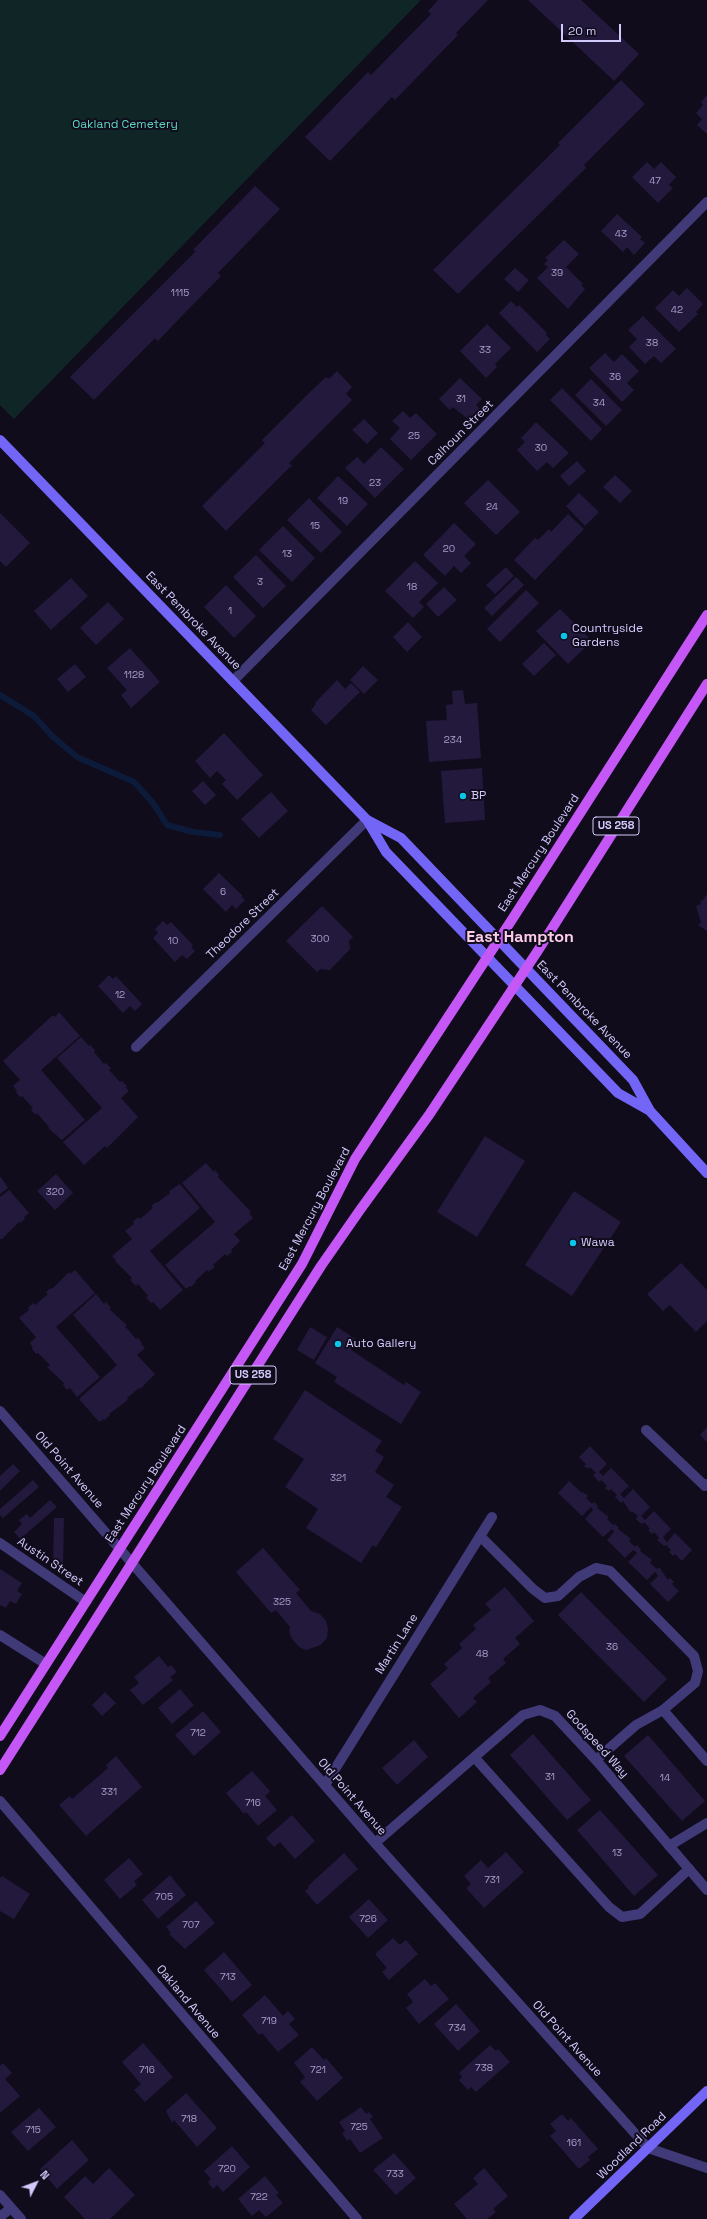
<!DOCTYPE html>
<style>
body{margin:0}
#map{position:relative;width:707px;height:2219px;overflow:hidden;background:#100c1c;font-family:"Space Grotesk",sans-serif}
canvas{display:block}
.north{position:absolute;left:16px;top:2163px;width:40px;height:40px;-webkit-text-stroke:3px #100c1c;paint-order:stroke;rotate:48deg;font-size:11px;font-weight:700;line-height:16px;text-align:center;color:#d3cafc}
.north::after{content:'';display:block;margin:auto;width:14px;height:18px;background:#d3cafc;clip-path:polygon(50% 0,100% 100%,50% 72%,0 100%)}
.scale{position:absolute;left:561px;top:24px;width:60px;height:18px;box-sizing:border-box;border:2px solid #d3cafc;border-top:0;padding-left:5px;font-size:12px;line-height:14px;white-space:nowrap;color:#d3cafc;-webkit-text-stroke:3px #100c1c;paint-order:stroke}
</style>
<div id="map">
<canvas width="707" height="2219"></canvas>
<div class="north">N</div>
<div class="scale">20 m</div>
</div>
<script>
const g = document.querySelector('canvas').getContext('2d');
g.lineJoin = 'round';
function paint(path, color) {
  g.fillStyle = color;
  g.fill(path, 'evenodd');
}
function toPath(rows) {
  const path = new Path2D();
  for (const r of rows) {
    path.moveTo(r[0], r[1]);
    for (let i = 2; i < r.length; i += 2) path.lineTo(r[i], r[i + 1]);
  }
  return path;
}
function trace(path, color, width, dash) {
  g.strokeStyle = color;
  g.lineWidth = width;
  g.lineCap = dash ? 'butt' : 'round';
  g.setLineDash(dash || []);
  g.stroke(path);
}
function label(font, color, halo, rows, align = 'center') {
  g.font = font + ' "Space Grotesk",sans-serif';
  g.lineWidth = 4;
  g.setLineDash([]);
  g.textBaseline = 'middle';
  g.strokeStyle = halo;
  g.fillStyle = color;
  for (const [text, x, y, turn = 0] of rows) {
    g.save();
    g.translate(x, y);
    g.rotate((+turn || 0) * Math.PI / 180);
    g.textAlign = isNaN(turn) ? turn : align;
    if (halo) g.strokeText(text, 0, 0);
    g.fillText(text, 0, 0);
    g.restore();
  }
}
paint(toPath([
 [0,0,421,0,14,419,0,405]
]), '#102526');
trace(toPath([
 [0,695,34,716,53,737,77,757,134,782,153,803,167,825,193,832,220,835]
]), '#0d1b3b', 6);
paint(toPath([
 [438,0,488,0,456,33,458,35,395,100,392,97,330,161,305,137,368,72,371,75,431,14,428,11],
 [528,0,581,0,639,54,614,81],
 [621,80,645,104,584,165,586,168,458,294,433,270,560,145,558,143],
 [707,95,707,134,697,125,702,119,696,113,703,105,701,102],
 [647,162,654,169,661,162,676,177,669,185,673,188,658,203,632,177],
 [255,186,280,209,218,273,221,276,176,322,158,341,155,338,94,400,70,377,196,251,193,250],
 [617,214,642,237,640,239,645,243,634,255,627,247,623,252,601,231],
 [564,240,579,254,566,267,583,284,581,285,585,289,568,309,537,278,548,267,544,264,548,260,545,258],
 [515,268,529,280,518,292,504,279],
 [687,288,703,304,696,312,698,314,679,332,655,308,673,290,679,296],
 [511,301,517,307,519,305,547,333,546,335,550,339,537,352,499,313],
 [643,316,676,349,661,363,654,356,645,364,629,347,637,339,628,330],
 [487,324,511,348,495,364,497,367,486,378,460,351],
 [605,353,614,362,622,354,639,371,627,383,634,390,622,402,589,368],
 [337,371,352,387,346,394,352,400,289,463,292,466,289,468,226,531,202,506,265,443,262,440,312,390,326,377,329,379],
 [460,378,482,399,476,405,480,409,469,420,453,407,450,410,439,399],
 [591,379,622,410,606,426,575,395],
 [562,388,602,429,591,441,550,400],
 [403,411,410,418,416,413,437,434,411,460,390,439,400,428,392,421],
 [364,419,378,433,367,444,352,430],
 [536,422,569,453,553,468,547,462,537,471,517,450,525,442,521,438],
 [381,447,404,469,375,498,345,468,357,457,364,464],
 [577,461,586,471,569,486,560,476],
 [615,475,632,491,620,503,603,487],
 [338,476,368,504,347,526,317,498],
 [488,480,520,512,496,535,464,503],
 [579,493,599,512,585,526,566,506],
 [309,498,342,532,321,553,287,520],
 [0,513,30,543,6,567,0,561],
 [568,514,584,529,535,580,514,560,535,538,538,540,549,529,551,532],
 [454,523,476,544,464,556,471,563,461,573,454,566,445,576,423,555],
 [283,526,315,558,292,582,259,550],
 [256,555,286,586,263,608,233,577],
 [415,561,438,583,419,602,424,607,413,618,385,591],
 [506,567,514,576,495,594,486,585],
 [516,577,524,585,492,616,484,608],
 [71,578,88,596,51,630,34,611],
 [226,585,256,616,234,638,204,607],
 [444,587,457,600,438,617,426,604],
 [526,590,539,603,500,642,487,629],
 [108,602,124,619,96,645,80,628],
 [560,609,592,641,568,664,536,631],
 [408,622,422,637,407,652,393,637],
 [544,643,556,655,534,676,522,664],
 [130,648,160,682,131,708,121,695,127,690,107,668],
 [75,664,86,677,68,692,57,679],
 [363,666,378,680,364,694,350,680],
 [337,680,345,689,351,683,360,692,326,725,311,710,316,704,315,703],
 [463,690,465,704,477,703,481,758,429,762,426,721,447,720,446,705,453,704,452,691],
 [224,733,263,775,237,800,222,784,226,780,217,771,210,778,195,761],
 [482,768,485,820,445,823,441,771],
 [203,781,216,795,205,805,192,791],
 [271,792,288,811,259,838,241,819],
 [219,873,243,896,241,897,245,900,236,909,232,905,226,912,203,889],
 [707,894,707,931,698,925,701,922,696,906,701,904,700,901,703,900],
 [322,906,353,937,349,941,350,949,330,970,321,969,317,972,286,941],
 [163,921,167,925,171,922,193,945,191,947,195,951,187,959,182,955,175,962,153,938,158,933,155,929],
 [109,975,113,979,116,976,142,1004,135,1011,130,1006,123,1013,98,986],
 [59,1012,80,1036,41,1070,85,1120,62,1140,48,1128,49,1127,37,1113,36,1115,31,1110,33,1108,22,1096,20,1097,16,1092,17,1091,13,1086,20,1080,3,1061,53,1015,55,1017],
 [81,1037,89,1046,90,1045,95,1050,94,1052,104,1064,106,1063,111,1068,109,1070,120,1082,122,1081,127,1086,125,1087,129,1091,121,1098,138,1117,107,1148,105,1146,84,1165,63,1142,102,1108,57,1058],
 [485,1136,525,1161,477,1237,437,1212],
 [206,1163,214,1172,215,1170,219,1175,218,1177,251,1212,249,1213,253,1218,234,1234,240,1241,231,1250,232,1252,227,1256,225,1254,213,1265,215,1267,208,1272,207,1270,195,1281,196,1282,191,1287,190,1286,186,1289,165,1265,215,1222,182,1183],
 [56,1174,73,1193,55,1210,37,1191],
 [1,1177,8,1188,0,1194,0,1178],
 [180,1184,200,1208,150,1251,183,1290,160,1310,153,1302,151,1303,146,1297,148,1296,138,1284,136,1286,130,1280,132,1278,115,1261,116,1260,112,1256,132,1239,125,1231,134,1224,133,1222,138,1217,140,1219,153,1208,151,1206,156,1202,157,1203,170,1193,169,1191],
 [9,1190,29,1213,24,1217,25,1219,20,1223,19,1222,2,1239,0,1239,0,1197],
 [574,1191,621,1222,572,1296,525,1265],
 [681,1263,707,1290,707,1321,696,1332,670,1305,663,1311,647,1294],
 [75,1270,95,1293,56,1327,100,1377,77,1397,70,1388,67,1390,63,1385,64,1383,47,1367,50,1365,38,1353,36,1354,32,1349,33,1348,30,1343,36,1337,19,1318,29,1310,28,1308,33,1303,35,1305,48,1294,46,1292,51,1288,52,1289,69,1272,70,1274],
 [96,1294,104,1304,106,1302,111,1308,109,1309,127,1325,125,1326,136,1339,138,1338,142,1343,141,1344,145,1348,137,1355,155,1374,140,1389,139,1388,127,1398,128,1400,109,1414,110,1415,105,1420,104,1419,99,1422,79,1399,117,1365,73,1315],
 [310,1327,327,1337,314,1360,297,1350],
 [337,1327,357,1340,351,1350,404,1385,406,1382,421,1392,401,1424,334,1382,337,1377,315,1363],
 [305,1390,382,1441,375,1451,384,1457,375,1472,394,1485,386,1497,402,1507,376,1547,373,1545,361,1563,306,1528,318,1509,285,1487,304,1459,273,1439],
 [707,1427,707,1442,700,1435],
 [590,1446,607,1464,599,1472,603,1476,611,1468,629,1486,620,1494,624,1498,633,1489,650,1507,641,1516,645,1520,654,1511,671,1529,663,1537,667,1542,675,1533,692,1550,682,1561,675,1554,673,1556,669,1552,671,1550,666,1545,664,1546,657,1540,659,1538,654,1532,652,1534,648,1530,650,1529,644,1522,642,1524,639,1522,636,1519,638,1516,632,1511,631,1513,623,1501,621,1503,615,1497,617,1495,611,1489,609,1491,605,1488,607,1486,601,1480,599,1482,593,1475,596,1473,590,1467,588,1469,584,1466,586,1464,579,1457],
 [13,1464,20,1471,0,1491,0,1476],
 [33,1480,39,1487,3,1518,0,1515,0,1509],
 [569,1481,582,1493,583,1492,588,1496,586,1498,592,1504,594,1502,598,1506,597,1508,609,1517,607,1519,613,1525,615,1524,619,1528,618,1529,631,1539,629,1541,635,1547,637,1545,641,1550,640,1551,652,1560,650,1563,657,1569,659,1567,668,1580,670,1578,674,1582,672,1584,679,1591,668,1602,650,1584,658,1576,655,1572,647,1580,628,1562,637,1553,633,1550,625,1558,607,1540,614,1532,612,1529,603,1537,585,1519,593,1510,591,1507,582,1516,558,1493],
 [50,1500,57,1507,20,1539,14,1532,22,1524,19,1520,27,1514,30,1518],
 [54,1518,64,1518,63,1568,53,1567],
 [263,1548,300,1590,296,1593,311,1611,320,1614,326,1621,328,1629,327,1638,321,1645,306,1650,299,1647,292,1639,289,1631,290,1627,276,1610,271,1613,236,1572],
 [0,1569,22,1583,17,1591,22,1594,16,1604,10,1601,6,1608,0,1605],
 [505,1587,534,1621,515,1638,520,1644,503,1659,506,1663,488,1678,491,1682,473,1698,477,1702,459,1718,430,1684,448,1668,444,1664,462,1648,459,1644,476,1629,473,1625,491,1610,485,1604],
 [581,1592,667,1679,644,1702,558,1615],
 [159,1656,168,1667,171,1665,177,1672,170,1677,173,1680,143,1705,130,1690,139,1683,134,1677],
 [180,1689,194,1705,172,1724,158,1708],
 [105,1692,116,1703,102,1716,92,1705],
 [203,1711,221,1732,194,1756,175,1735],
 [533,1734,591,1800,567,1820,510,1755],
 [648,1735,705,1801,682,1821,624,1756],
 [414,1740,428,1757,397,1785,382,1768],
 [116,1756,142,1787,86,1836,59,1805,70,1796,72,1799,108,1768,106,1765],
 [252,1771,270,1791,265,1796,277,1810,258,1826,246,1812,244,1814,226,1793],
 [600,1810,658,1875,634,1896,577,1830],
 [292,1815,315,1841,295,1859,280,1842,274,1847,266,1838],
 [506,1852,524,1872,484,1908,466,1888,471,1884,464,1876,481,1860,488,1868],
 [344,1853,358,1869,317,1905,305,1891,309,1888,308,1886],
 [129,1858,143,1874,134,1881,137,1885,120,1899,104,1880],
 [170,1875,186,1895,158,1919,142,1900],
 [2,1876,30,1894,14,1919,0,1911,0,1878],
 [369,1899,388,1920,368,1938,349,1917],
 [196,1901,215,1923,185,1949,169,1934,171,1933,166,1927],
 [393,1938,400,1945,406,1940,418,1954,389,1980,382,1972,387,1968,375,1954],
 [224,1952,252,1985,232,2002,204,1970],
 [425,1979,431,1986,435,1983,449,1999,419,2024,406,2008,413,2002,407,1994],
 [265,1995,283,2016,288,2011,295,2019,289,2024,299,2035,278,2052,262,2033,259,2035,242,2015],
 [456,2004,480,2031,458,2051,434,2024],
 [143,2043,173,2077,145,2102,134,2090,141,2084,122,2062],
 [490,2045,496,2051,498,2049,510,2062,476,2092,471,2087,468,2090,459,2080,462,2077,459,2073],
 [312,2047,324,2060,326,2058,343,2078,317,2101,300,2082,305,2077,294,2063],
 [3,2063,12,2073,5,2079,20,2096,0,2113,0,2066],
 [186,2093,217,2128,197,2147,174,2120,172,2123,166,2111],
 [361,2107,366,2114,369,2112,373,2117,370,2119,383,2138,360,2153,350,2139,347,2141,342,2133,345,2131,339,2122],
 [39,2108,56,2127,28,2151,11,2132],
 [562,2114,568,2121,571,2118,598,2149,588,2157,590,2160,579,2169,550,2136,556,2131,550,2124],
 [72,2140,89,2160,57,2189,40,2169],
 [232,2146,250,2167,223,2192,217,2185,213,2189,208,2182,211,2179,204,2171],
 [394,2153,416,2178,396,2195,373,2170],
 [109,2168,135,2195,110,2219,85,2219,64,2197,85,2176,93,2184],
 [484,2168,508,2196,493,2209,496,2212,487,2219,467,2219,454,2204,478,2184,473,2178],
 [265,2176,279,2193,276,2195,283,2203,266,2217,259,2210,252,2216,238,2199]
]), '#23193c');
trace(toPath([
 [646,1430,705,1486,707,1484],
 [480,1536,533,1589,545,1598,558,1596,579,1577,596,1568,610,1571,694,1656,698,1671,695,1683,663,1710,636,1725,596,1760],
 [663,1710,707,1761],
 [475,1758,609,1907,622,1917,640,1914,689,1869],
 [669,1846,707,1823]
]), '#403a79', 10);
trace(toPath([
 [233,681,707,202],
 [136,1047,367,820],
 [0,1411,375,1843,648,2148,707,2168],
 [0,1543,86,1602],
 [0,1635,46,1664],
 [325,1785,492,1517],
 [0,1801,357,2219],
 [375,1843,523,1715,540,1710,555,1716,596,1760,707,1890],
 [0,2195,21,2219],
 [0,2217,11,2208]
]), '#403a79', 10);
trace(toPath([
 [0,440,367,820,386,852,618,1093,650,1111],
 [367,820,401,838,538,981,633,1080,650,1111,707,1173],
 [574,2219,707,2091]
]), '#7366f7', 10);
trace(toPath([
 [0,1736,302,1264,355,1159,513,918,707,615],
 [0,1770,321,1266,360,1210,429,1115,539,949,707,684]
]), '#c557f7', 10);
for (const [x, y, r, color] of [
 [564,636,4,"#0cc4e7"],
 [463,796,4,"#0cc4e7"],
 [573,1243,4,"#0cc4e7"],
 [338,1344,4,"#0cc4e7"]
]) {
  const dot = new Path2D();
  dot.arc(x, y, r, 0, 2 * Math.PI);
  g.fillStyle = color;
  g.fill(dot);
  trace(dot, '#100c1c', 1.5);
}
label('10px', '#a79ecc', null, [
 ["47",655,181],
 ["43",621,234],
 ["39",557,273],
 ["1115",180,293],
 ["42",677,310],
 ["38",652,343],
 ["33",485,350],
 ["36",615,377],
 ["31",461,399],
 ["34",599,403],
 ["25",414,436],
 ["30",541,448],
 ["23",375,483],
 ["19",343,501],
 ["24",492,507],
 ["15",315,526],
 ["20",449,549],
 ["13",287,554],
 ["3",260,582],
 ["18",412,587],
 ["1",230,611],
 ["1128",134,675],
 ["234",453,740],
 ["6",223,892],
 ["300",320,939],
 ["10",173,941],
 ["12",120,995],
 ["320",55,1192],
 ["321",338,1478],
 ["325",282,1602],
 ["36",612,1647],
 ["48",482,1654],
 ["712",198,1733],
 ["31",550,1777],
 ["14",665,1778],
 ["331",109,1792],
 ["716",253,1803],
 ["13",617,1853],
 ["731",492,1880],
 ["705",164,1897],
 ["726",368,1919],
 ["707",191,1925],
 ["713",228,1977],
 ["719",269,2021],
 ["734",457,2028],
 ["738",484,2068],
 ["716",147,2070],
 ["721",318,2070],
 ["718",189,2119],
 ["725",359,2127],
 ["715",33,2130],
 ["161",574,2143],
 ["720",227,2169],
 ["733",395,2174],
 ["722",259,2197]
]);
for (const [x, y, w] of [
 [616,826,46],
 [253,1375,46]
]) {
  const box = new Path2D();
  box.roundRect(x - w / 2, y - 9, w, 18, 3);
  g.fillStyle = '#100c1c';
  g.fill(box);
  trace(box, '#d3cafc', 1);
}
label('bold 11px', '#d3cafc', null, [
 ["US 258",616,826],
 ["US 258",253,1375]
]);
label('12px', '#5bd7c0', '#100c1c', [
 ["Oakland Cemetery",125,125]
]);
label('12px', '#d3cafc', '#100c1c', [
 ["Calhoun Street",461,433,-45],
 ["East Pembroke Avenue",193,621,46],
 ["East Mercury Boulevard",539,853,-57],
 ["Theodore Street",243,924,-44],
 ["East Pembroke Avenue",584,1010,46],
 ["East Mercury Boulevard",315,1209,-62],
 ["Old Point Avenue",69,1470,49],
 ["East Mercury Boulevard",146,1484,-57],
 ["Austin Street",50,1562,34],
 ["Martin Lane",397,1644,-58],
 ["Godspeed Way",597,1744,48],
 ["Old Point Avenue",352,1797,49],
 ["Oakland Avenue",188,2002,50],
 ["Old Point Avenue",567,2039,48],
 ["Woodland Road",632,2146,-44]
]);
label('12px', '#d3cafc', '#100c1c', [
 ["Countryside",572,629],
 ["Gardens",572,643],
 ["BP",471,796],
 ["Wawa",581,1243],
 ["Auto Gallery",346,1344]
], 'left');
label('bold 16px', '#fccce8', '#100c1c', [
 ["East Hampton",520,938]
]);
</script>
